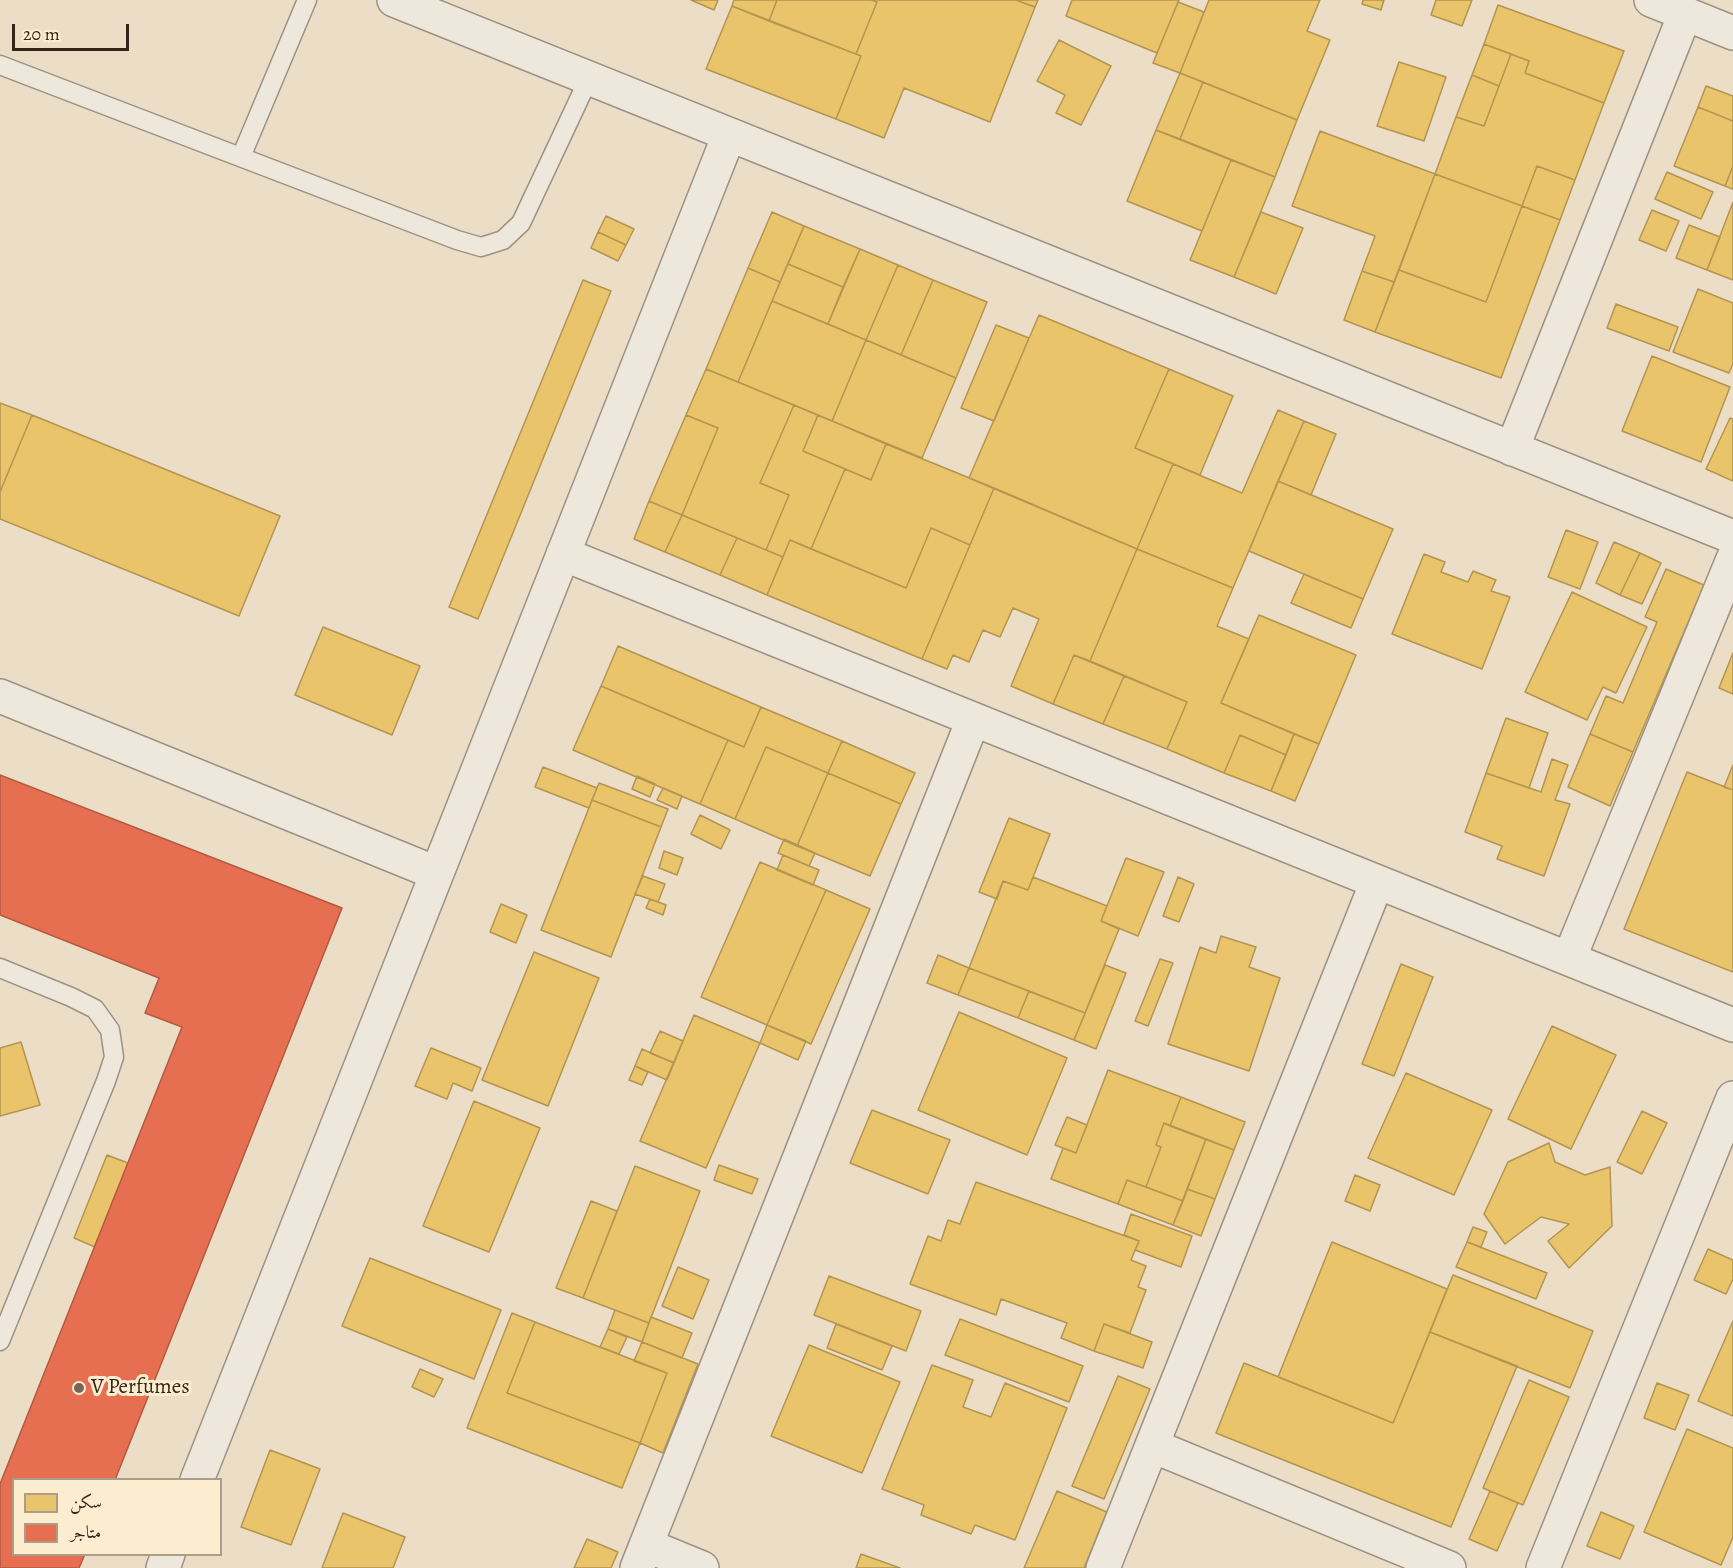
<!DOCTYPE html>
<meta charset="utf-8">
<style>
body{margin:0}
#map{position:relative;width:1733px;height:1568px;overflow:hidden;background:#ecdec6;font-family:Alegreya,Amiri,serif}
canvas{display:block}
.legend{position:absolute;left:12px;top:1478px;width:210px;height:78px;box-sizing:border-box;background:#fdedd0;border:2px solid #ad9d86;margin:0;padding:8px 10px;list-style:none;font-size:18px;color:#352518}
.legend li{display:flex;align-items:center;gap:12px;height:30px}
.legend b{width:30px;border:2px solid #ad9d86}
.scale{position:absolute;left:12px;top:24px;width:117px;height:27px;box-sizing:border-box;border:3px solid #352518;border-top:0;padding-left:8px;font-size:18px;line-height:21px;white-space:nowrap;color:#352518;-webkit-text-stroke:4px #fdedd0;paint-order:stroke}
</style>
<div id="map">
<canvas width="1733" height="1568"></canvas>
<ul class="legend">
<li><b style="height:16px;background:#e9c46a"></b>سكن</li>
<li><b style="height:16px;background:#e76f51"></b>متاجر</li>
</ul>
<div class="scale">20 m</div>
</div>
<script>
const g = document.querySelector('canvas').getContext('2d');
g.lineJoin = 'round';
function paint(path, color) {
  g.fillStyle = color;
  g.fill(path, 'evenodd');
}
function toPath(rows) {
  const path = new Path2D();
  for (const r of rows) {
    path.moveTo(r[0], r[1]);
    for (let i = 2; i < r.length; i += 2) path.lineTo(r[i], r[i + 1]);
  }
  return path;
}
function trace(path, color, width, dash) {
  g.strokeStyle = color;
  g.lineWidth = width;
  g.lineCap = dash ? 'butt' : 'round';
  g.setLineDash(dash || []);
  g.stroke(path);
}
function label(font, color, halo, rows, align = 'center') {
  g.font = font + ' Alegreya,serif';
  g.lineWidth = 6;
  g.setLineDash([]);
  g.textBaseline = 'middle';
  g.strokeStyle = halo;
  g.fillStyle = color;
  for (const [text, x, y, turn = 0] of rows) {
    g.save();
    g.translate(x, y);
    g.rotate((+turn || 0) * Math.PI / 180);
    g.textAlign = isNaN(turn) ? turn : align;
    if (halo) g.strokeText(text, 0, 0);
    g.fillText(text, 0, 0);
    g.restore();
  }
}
const homes = toPath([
 [691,0,718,0,714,10,691,0],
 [734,0,777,0,769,21,732,6,734,0],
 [777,0,871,0,877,2,856,54,769,21,777,0],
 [871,0,1016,0,1035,7,990,122,904,88,884,138,836,119,861,56,856,54,877,2,871,0],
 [1016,0,1038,0,1035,7,1016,0],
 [1072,0,1179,0,1157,53,1066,16,1072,0],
 [1209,0,1320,0,1307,31,1330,40,1297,120,1180,73,1209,0],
 [1363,0,1384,0,1381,10,1362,4,1363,0],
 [1436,0,1472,0,1462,26,1431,15,1436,0],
 [1178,2,1204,12,1180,73,1153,63,1178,2],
 [1498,5,1624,51,1604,103,1525,73,1529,61,1484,44,1498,5],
 [732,6,861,56,836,119,706,69,732,6],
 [1059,40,1111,66,1081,125,1056,113,1065,95,1037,81,1059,40],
 [1484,44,1511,54,1499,86,1472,75,1484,44],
 [1511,54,1529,61,1525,73,1604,103,1575,180,1537,166,1522,206,1435,174,1456,117,1484,126,1511,54],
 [1399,62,1446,77,1424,141,1377,126,1399,62],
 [1180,73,1203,82,1180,139,1156,130,1180,73],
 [1472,75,1499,86,1484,126,1456,117,1472,75],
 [1203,82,1297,120,1275,177,1180,139,1203,82],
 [1706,86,1733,96,1733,121,1698,107,1706,86],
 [1698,107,1733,121,1733,166,1725,186,1674,166,1698,107],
 [1156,130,1231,160,1202,231,1127,201,1156,130],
 [1320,131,1435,174,1394,282,1362,271,1375,236,1292,206,1320,131],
 [1231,160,1275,177,1234,277,1190,260,1231,160],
 [1537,166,1575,180,1560,220,1522,206,1537,166],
 [1733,166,1733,189,1725,186,1733,166],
 [1667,172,1713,192,1701,219,1655,199,1667,172],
 [1435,174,1522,206,1486,302,1399,270,1435,174],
 [1733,202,1733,280,1707,270,1733,202],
 [1522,206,1560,220,1501,378,1375,332,1399,270,1486,302,1522,206],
 [1652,210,1679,221,1666,251,1639,240,1652,210],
 [772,212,804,226,780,282,748,268,772,212],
 [1261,212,1303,228,1276,294,1234,277,1261,212],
 [606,216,634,229,626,245,598,232,606,216],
 [1689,225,1720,237,1707,270,1676,258,1689,225],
 [804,226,860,249,843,287,788,264,804,226],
 [598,232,626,245,618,261,591,248,598,232],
 [860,249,898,265,866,340,828,324,860,249],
 [788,264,843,287,828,324,772,301,788,264],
 [898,265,933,280,901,355,866,340,898,265],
 [748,268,780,282,738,382,706,369,748,268],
 [1362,271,1394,282,1375,332,1344,320,1362,271],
 [583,280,611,291,478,619,449,607,583,280],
 [933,280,987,302,956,378,901,355,933,280],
 [1698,289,1733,303,1733,364,1729,373,1673,352,1698,289],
 [772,301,866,340,832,421,738,382,772,301],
 [1616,304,1678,327,1669,351,1607,328,1616,304],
 [1039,315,1169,369,1135,448,1173,464,1137,549,969,478,1039,315],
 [996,325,1029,338,994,421,961,408,996,325],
 [866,340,956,378,922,458,832,421,866,340],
 [1652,356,1730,387,1701,462,1622,431,1652,356],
 [706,369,794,405,760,483,789,495,766,550,682,515,718,428,686,415,706,369],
 [1169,369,1233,396,1200,475,1135,448,1169,369],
 [0,403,32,415,0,492,0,403],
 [794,405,818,415,803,451,845,469,811,549,790,540,783,557,766,550,789,495,760,483,794,405],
 [1278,410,1304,421,1233,588,1137,549,1173,464,1242,493,1278,410],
 [32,415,280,516,239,616,0,519,0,492,32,415],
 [686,415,718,428,682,515,649,501,686,415],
 [818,415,886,444,871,480,803,451,818,415],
 [1730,418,1733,419,1733,481,1706,469,1730,418],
 [1304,421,1336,434,1311,495,1278,481,1304,421],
 [886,444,994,488,970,545,931,528,906,588,811,549,845,469,871,480,886,444],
 [1278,481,1393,529,1363,599,1249,551,1278,481],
 [994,488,1137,549,1090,661,1074,655,1053,704,1011,686,1039,619,1013,608,1000,637,983,630,969,662,953,655,947,669,922,659,994,488],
 [649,501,682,515,665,552,634,539,649,501],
 [682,515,737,538,720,575,665,552,682,515],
 [931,528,970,545,922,659,767,595,790,540,906,588,931,528],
 [1566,530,1598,542,1580,589,1548,577,1566,530],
 [737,538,783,557,767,595,720,575,737,538],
 [1614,542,1640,553,1620,595,1596,583,1614,542],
 [1137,549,1233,588,1217,626,1249,639,1221,703,1294,734,1286,755,1240,735,1224,773,1167,749,1187,702,1090,661,1137,549],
 [1640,553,1661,563,1642,604,1620,595,1640,553],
 [1424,554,1445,562,1441,572,1468,582,1473,571,1496,580,1491,591,1510,597,1482,669,1392,634,1424,554],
 [1666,569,1704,585,1633,752,1590,734,1606,696,1623,703,1657,622,1645,617,1666,569],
 [1304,574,1363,599,1351,628,1291,603,1304,574],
 [1572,592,1647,627,1616,693,1603,687,1587,720,1525,692,1572,592],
 [1259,615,1356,655,1319,744,1221,703,1259,615],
 [323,627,420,666,392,735,295,695,323,627],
 [618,646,761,707,744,747,601,686,618,646],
 [1733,653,1733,694,1719,688,1733,653],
 [1074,655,1124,676,1103,724,1053,704,1074,655],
 [1124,676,1187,702,1167,749,1103,724,1124,676],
 [601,686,728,740,700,804,573,750,601,686],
 [761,707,842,741,828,773,766,747,735,819,700,804,728,740,744,747,761,707],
 [1506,718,1548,733,1529,788,1486,773,1506,718],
 [1294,734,1319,744,1295,801,1271,791,1294,734],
 [1590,734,1633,752,1610,806,1568,787,1590,734],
 [1240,735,1286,755,1271,791,1224,773,1240,735],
 [842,741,915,773,901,804,828,773,842,741],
 [766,747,828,773,797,846,735,819,766,747],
 [1552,759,1568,765,1555,800,1570,804,1544,876,1497,859,1502,846,1465,832,1486,773,1541,792,1552,759],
 [1733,765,1733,790,1724,787,1733,765],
 [543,767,597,788,589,808,535,787,543,767],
 [1687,772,1733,790,1733,972,1624,929,1687,772],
 [828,773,901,804,870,876,797,846,828,773],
 [637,776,655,784,650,797,632,789,637,776],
 [599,783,668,809,661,827,592,800,599,783],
 [663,788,682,796,677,809,657,800,663,788],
 [592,800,661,827,611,957,541,930,592,800],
 [700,815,730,830,721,849,691,834,700,815],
 [1009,818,1050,834,1028,890,1003,881,997,899,979,892,1009,818],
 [784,839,815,853,809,866,778,853,784,839],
 [664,851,683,858,677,875,659,868,664,851],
 [783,855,819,870,813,885,777,870,783,855],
 [1126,858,1164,872,1138,936,1101,921,1126,858],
 [760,862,826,890,767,1025,701,997,760,862],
 [643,876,665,884,658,902,635,894,643,876],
 [1033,877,1107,906,1101,921,1119,929,1085,1013,969,968,1003,881,1028,890,1033,877],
 [1178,877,1194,884,1179,922,1163,916,1178,877],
 [826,890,870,909,811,1044,767,1025,826,890],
 [650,899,666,905,663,915,646,908,650,899],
 [501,904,527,915,516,943,490,932,501,904],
 [1221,936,1256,947,1249,967,1280,978,1249,1071,1168,1044,1200,947,1216,953,1221,936],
 [534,952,599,978,548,1106,482,1080,534,952],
 [938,955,969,968,958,995,927,983,938,955],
 [1160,959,1173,963,1148,1026,1135,1021,1160,959],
 [1401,964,1433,977,1394,1076,1362,1064,1401,964],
 [1105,965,1126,973,1096,1049,1074,1040,1105,965],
 [969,968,1029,991,1018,1018,958,995,969,968],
 [1029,991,1085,1013,1074,1040,1018,1018,1029,991],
 [959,1012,1067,1058,1027,1155,918,1110,959,1012],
 [694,1015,760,1043,706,1168,640,1141,694,1015],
 [767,1025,806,1041,798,1060,760,1043,767,1025],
 [1552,1026,1616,1055,1571,1149,1508,1119,1552,1026],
 [660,1031,683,1041,674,1063,650,1053,660,1031],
 [21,1042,40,1105,0,1116,0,1048,21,1042],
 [431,1048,481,1068,472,1091,453,1083,447,1099,415,1086,431,1048],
 [642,1049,674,1063,667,1080,635,1066,642,1049],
 [635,1066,648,1072,642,1085,629,1080,635,1066],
 [1108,1070,1181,1097,1170,1126,1164,1123,1156,1145,1161,1147,1146,1187,1127,1180,1118,1204,1051,1179,1063,1148,1076,1153,1108,1070],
 [1406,1073,1492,1110,1454,1195,1368,1158,1406,1073],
 [1181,1097,1245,1122,1234,1150,1170,1126,1181,1097],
 [474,1101,540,1128,489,1252,423,1226,474,1101],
 [872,1110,950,1140,928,1194,850,1163,872,1110],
 [1642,1111,1667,1123,1642,1174,1617,1162,1642,1111],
 [1067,1117,1087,1125,1076,1153,1055,1145,1067,1117],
 [1164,1123,1206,1139,1183,1201,1146,1187,1161,1147,1156,1145,1164,1123],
 [1206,1139,1234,1150,1215,1199,1187,1189,1206,1139],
 [1549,1143,1555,1162,1585,1175,1610,1167,1612,1226,1569,1268,1548,1241,1569,1224,1541,1217,1505,1244,1484,1214,1508,1162,1549,1143],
 [107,1155,128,1163,95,1247,74,1238,107,1155],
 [719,1165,758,1179,752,1194,714,1180,719,1165],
 [635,1166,700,1191,649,1323,583,1298,635,1166],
 [1355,1175,1380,1185,1370,1211,1345,1201,1355,1175],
 [1127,1180,1183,1201,1173,1225,1118,1204,1127,1180],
 [976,1182,1139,1241,1131,1260,1146,1266,1138,1287,1146,1290,1130,1333,1104,1324,1094,1351,1061,1338,1067,1323,1001,1299,996,1315,910,1284,928,1236,941,1241,948,1220,960,1224,976,1182],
 [1187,1189,1215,1199,1201,1236,1173,1225,1187,1189],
 [591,1201,617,1211,583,1298,556,1288,591,1201],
 [1131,1214,1192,1236,1181,1267,1135,1250,1139,1241,1124,1235,1131,1214],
 [1473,1227,1487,1232,1481,1247,1467,1242,1473,1227],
 [1332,1242,1447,1289,1393,1423,1278,1377,1332,1242],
 [1467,1242,1547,1273,1536,1299,1456,1267,1467,1242],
 [1708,1249,1733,1260,1733,1279,1726,1294,1694,1280,1708,1249],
 [370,1258,501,1310,474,1379,342,1326,370,1258],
 [678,1267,709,1280,693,1319,662,1306,678,1267],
 [1453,1275,1593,1331,1570,1388,1430,1332,1453,1275],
 [829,1276,921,1311,906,1351,814,1315,829,1276],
 [615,1310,649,1323,642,1342,608,1329,615,1310],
 [512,1313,535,1322,507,1393,640,1443,622,1488,467,1428,512,1313],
 [651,1317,692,1333,682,1358,642,1342,651,1317],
 [960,1319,1083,1366,1069,1402,945,1355,960,1319],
 [1733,1321,1733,1416,1698,1401,1733,1321],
 [535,1322,667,1373,640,1443,507,1393,535,1322],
 [836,1324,892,1346,882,1370,827,1348,836,1324],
 [1104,1324,1152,1342,1143,1368,1094,1351,1104,1324],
 [608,1329,627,1337,619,1354,600,1347,608,1329],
 [1430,1332,1517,1366,1451,1527,1216,1433,1244,1363,1393,1423,1430,1332],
 [642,1342,698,1364,663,1453,640,1443,667,1373,634,1361,642,1342],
 [809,1345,900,1382,862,1473,771,1436,809,1345],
 [932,1365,973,1380,963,1407,991,1417,1005,1383,1067,1408,1015,1540,975,1525,971,1534,921,1515,924,1505,882,1489,932,1365],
 [420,1369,443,1379,434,1397,412,1387,420,1369],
 [1118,1376,1150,1389,1104,1499,1072,1486,1118,1376],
 [1529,1380,1569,1397,1523,1505,1483,1488,1529,1380],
 [1657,1383,1689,1395,1675,1430,1644,1418,1657,1383],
 [1687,1429,1733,1448,1733,1537,1721,1565,1644,1532,1687,1429],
 [270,1450,320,1469,291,1545,241,1527,270,1450],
 [1057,1491,1107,1512,1084,1568,1024,1568,1057,1491],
 [1490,1491,1518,1503,1497,1551,1469,1539,1490,1491],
 [1601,1512,1634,1526,1620,1559,1587,1546,1601,1512],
 [343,1513,405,1537,393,1568,322,1568,343,1513],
 [587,1539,618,1552,611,1568,574,1568,587,1539],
 [861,1554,900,1568,856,1568,861,1554]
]);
paint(homes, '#e9c46a');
trace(homes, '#b39451', 1.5);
const shops = toPath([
 [0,775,342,908,115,1480,14,1480,14,1554,85,1554,79,1568,0,1568,0,1484,182,1027,145,1013,159,978,0,915,0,775]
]);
paint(shops, '#e76f51');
trace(shops, '#b25940', 1.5);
const lane = toPath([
 [0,65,457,240,481,247,503,240,521,223,589,78],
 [241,157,307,0],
 [0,968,71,997,95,1009,110,1030,114,1057,106,1081,0,1341]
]);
const street = toPath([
 [394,0,1733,537],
 [1651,0,1733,33],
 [1512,449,1685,14],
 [563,554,1733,1025],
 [0,696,436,873],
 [1569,959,1733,559],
 [1153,1446,1449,1568],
 [197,1480,729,135],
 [646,1545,702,1568],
 [163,1568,168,1554],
 [637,1568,973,720],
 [1103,1568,1377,882],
 [1543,1568,1733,1098]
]);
trace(lane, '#9c9283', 21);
trace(street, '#9c9283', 36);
trace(lane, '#eee7db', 18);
trace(street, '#eee7db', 33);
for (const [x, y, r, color] of [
 [79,1388,6,"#756655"]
]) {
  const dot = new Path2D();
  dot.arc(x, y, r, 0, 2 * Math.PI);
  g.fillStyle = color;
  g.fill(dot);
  trace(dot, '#fdedd0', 2);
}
label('21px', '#352518', '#fdedd0', [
 ["V Perfumes",91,1388]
], 'left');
</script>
